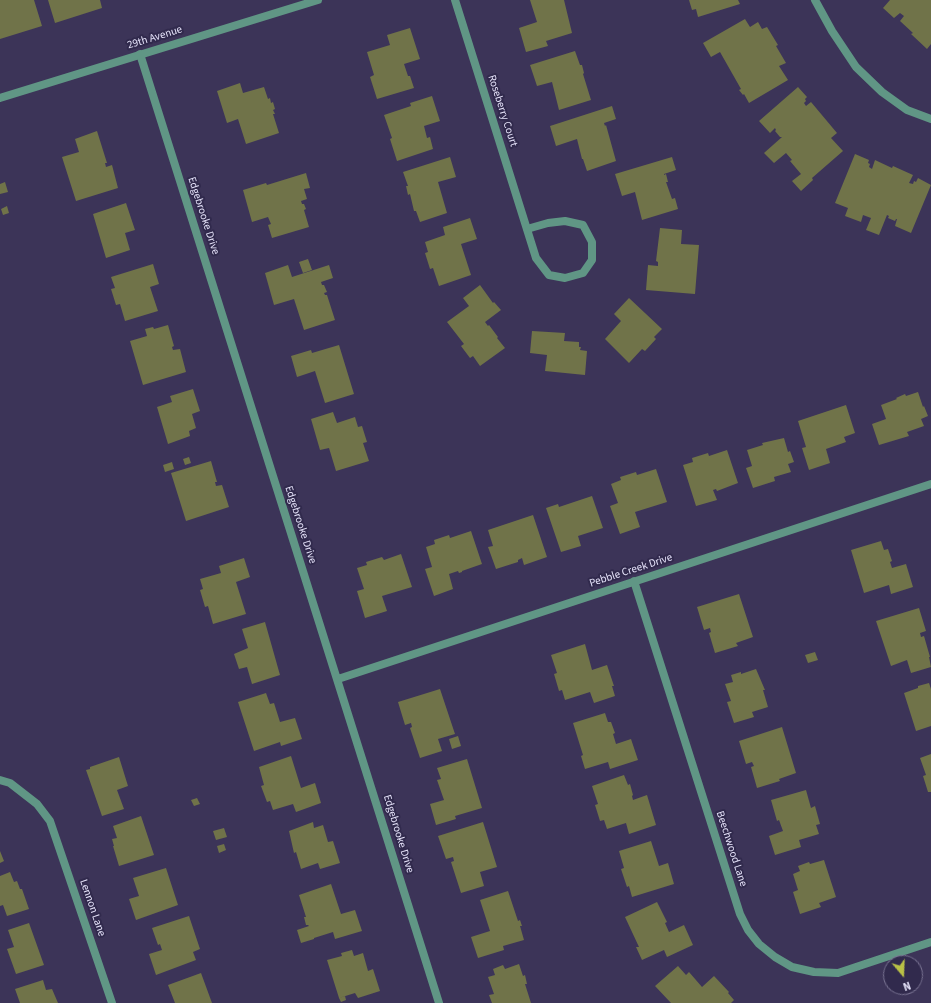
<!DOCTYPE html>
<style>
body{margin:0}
#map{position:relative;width:931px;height:1003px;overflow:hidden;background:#3c3458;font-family:"Source Sans 3",sans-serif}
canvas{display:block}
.north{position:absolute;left:883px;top:955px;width:40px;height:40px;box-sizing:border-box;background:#312a4d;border:1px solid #7a7493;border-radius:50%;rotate:161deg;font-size:11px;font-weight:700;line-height:16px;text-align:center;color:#e7e4fb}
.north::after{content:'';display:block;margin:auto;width:14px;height:18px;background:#b9c046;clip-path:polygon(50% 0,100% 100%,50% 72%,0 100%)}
</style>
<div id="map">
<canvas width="931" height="1003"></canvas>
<div class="north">N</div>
</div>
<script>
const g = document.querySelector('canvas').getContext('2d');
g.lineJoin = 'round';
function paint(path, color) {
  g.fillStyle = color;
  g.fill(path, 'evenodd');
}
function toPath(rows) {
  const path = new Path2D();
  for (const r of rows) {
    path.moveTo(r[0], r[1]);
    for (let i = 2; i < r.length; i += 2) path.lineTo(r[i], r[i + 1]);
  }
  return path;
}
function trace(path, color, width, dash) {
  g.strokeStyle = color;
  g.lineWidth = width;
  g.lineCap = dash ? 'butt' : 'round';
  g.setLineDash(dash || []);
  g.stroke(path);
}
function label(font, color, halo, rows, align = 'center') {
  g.font = font + ' "Source Sans 3",sans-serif';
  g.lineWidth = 4;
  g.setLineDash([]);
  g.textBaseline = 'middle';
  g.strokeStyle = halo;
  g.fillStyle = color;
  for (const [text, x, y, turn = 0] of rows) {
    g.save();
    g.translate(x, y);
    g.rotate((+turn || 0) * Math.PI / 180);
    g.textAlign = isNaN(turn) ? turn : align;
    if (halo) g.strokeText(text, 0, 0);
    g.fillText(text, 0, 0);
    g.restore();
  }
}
paint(toPath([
 [0,0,34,0,42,26,0,39],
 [48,0,100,0,102,8,55,23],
 [530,0,564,0,572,33,546,41,548,46,526,52,519,28,537,22],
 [689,0,738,0,740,4,698,17,696,9,692,10],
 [890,0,931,0,931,44,927,49,911,34,913,33,900,21,904,16,900,13,894,18,883,8],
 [745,19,750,27,758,22,762,29,767,27,778,45,776,46,786,63,779,66,788,80,749,103,744,94,743,95,739,90,741,89,720,52,711,57,703,43],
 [410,28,420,59,404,64,408,76,410,76,414,88,377,99,370,77,374,75,367,52,390,45,387,35],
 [575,51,580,65,582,65,584,73,583,74,591,100,559,110,552,82,537,86,530,65],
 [240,83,243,93,264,87,268,99,270,98,271,103,273,102,275,109,273,110,275,114,273,114,279,133,246,144,238,119,227,123,217,91],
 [798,87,807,97,805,99,806,101,804,103,806,106,811,102,837,133,831,138,843,151,812,178,813,180,801,191,792,181,801,174,790,161,792,160,786,153,774,163,764,153,782,137,780,137,775,131,776,130,775,128,770,133,759,121],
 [432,96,440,121,424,126,427,138,430,137,433,149,397,161,390,139,392,138,384,115,411,106,410,103],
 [612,106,616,119,604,123,605,126,606,125,616,161,587,171,583,159,582,159,577,139,556,146,550,126],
 [97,131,107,163,105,163,106,167,112,165,118,188,76,201,62,157,79,152,75,139],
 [855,154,869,160,868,163,870,164,869,167,872,169,875,160,892,168,893,166,913,175,909,183,913,184,914,181,916,182,918,178,931,185,911,233,895,226,897,219,896,219,895,221,888,218,889,216,887,215,879,235,866,230,871,218,863,215,861,222,845,216,848,208,835,203],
 [450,157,456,177,438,182,447,213,420,222,416,211,414,211,410,194,408,195,406,186,408,186,403,172],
 [672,157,676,170,664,174,664,175,666,174,668,182,666,182,672,199,675,198,678,209,642,220,635,192,622,196,615,174],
 [306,173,310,188,304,189,307,199,301,201,302,204,304,204,306,209,304,210,309,227,272,238,268,225,271,224,268,217,252,222,243,190,266,183,267,185],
 [5,182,8,192,0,194,0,184],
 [126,203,135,230,125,233,130,250,106,258,93,214],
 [7,206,9,213,3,215,1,209],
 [470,218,477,239,461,244,471,275,439,286,433,268,430,269,425,253,428,252,425,242,445,235,443,227],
 [660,228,682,230,681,244,699,245,695,294,646,290,648,265,658,266,658,262,656,261],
 [308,259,312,270,303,273,299,262],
 [153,264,159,284,150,287,158,311,125,321,120,304,116,305,111,289,115,288,111,277],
 [288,265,292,277,329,265,333,278,321,282,322,285,324,285,327,292,324,293,325,295,327,295,335,320,304,330,294,299,274,305,265,273],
 [480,285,493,303,494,302,501,310,485,322,488,326,489,325,498,337,497,338,505,348,480,366,473,356,470,358,461,346,464,344,447,322,469,306,463,298],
 [629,298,662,329,654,337,656,339,645,351,642,349,629,363,605,339,621,321,614,314],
 [168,325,174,346,172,347,173,350,180,349,186,372,143,385,130,341,147,336,145,329,153,327,154,329],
 [532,331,565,333,564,341,579,342,579,347,581,347,580,350,587,351,585,375,545,371,547,355,530,353],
 [339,345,354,394,325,403,315,371,297,377,291,356,311,350,312,353],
 [193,389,200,411,192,414,196,428,189,431,190,436,168,444,157,407,172,402,170,396],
 [918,392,923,407,924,406,928,416,921,419,924,426,907,432,909,436,879,445,872,424,886,419,881,405,897,399,896,398,905,394,906,396],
 [846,405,855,433,844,437,846,442,826,449,830,463,809,470,802,448,806,447,798,421],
 [333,412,337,423,355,417,358,427,362,426,367,442,363,443,369,461,336,471,329,448,320,450,311,419],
 [784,438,788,452,790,451,794,462,788,464,791,472,774,477,775,481,753,488,746,468,752,466,747,450,763,445,762,443],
 [727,450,738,483,717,491,716,489,713,490,717,500,696,506,683,465,693,462,692,458,708,453,709,456],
 [189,457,191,463,185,465,183,459],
 [211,461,217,482,215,482,216,486,222,485,229,507,186,521,171,473],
 [172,462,174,469,165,472,163,465],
 [656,469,667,502,635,512,640,527,620,534,610,506,618,503,611,484,621,480,620,477,636,472,637,475],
 [592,496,603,528,578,536,581,546,561,552,546,508,558,504,559,507],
 [533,515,547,557,524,565,522,558,518,560,518,562,496,569,488,547,493,546,488,530],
 [471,531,482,564,462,571,462,572,459,573,458,571,449,574,453,589,434,596,425,569,432,567,426,547,435,544,434,540,449,535,450,538],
 [881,541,884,550,888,549,892,561,890,562,892,568,906,564,913,587,891,594,889,585,864,593,851,550],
 [401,554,412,587,382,596,387,611,365,618,357,591,364,589,357,568,367,565,366,562,382,557,384,560],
 [244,558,250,577,236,582,246,614,213,624,208,606,205,607,200,590,203,589,200,579,221,573,219,566],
 [739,594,753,637,736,643,738,646,715,653,709,633,711,632,710,628,704,630,697,607],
 [919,608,926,631,920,633,921,637,924,636,930,657,929,657,931,667,911,673,907,660,891,666,876,621],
 [265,622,280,675,252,684,247,667,239,669,234,654,248,648,242,629],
 [585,644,592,670,607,665,614,686,612,686,615,696,594,703,590,692,565,700,562,690,559,691,554,674,557,673,551,655],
 [815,652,818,660,808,663,805,655],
 [756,669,765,690,763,690,768,707,752,712,754,717,734,723,727,702,731,701,725,684,733,682,731,675,741,672,741,674],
 [929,683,931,689,931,726,916,731,904,693,918,688,918,686],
 [440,689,455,734,438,739,442,751,420,758,410,728,412,727,411,723,405,725,398,702],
 [266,693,270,704,274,703,280,722,295,718,302,739,281,746,280,742,254,751,238,702],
 [605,713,608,722,611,722,615,733,613,734,616,744,631,739,638,760,610,769,608,762,585,769,581,756,583,755,573,723],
 [782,727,796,773,779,779,780,781,757,788,751,767,754,766,752,762,746,764,739,741],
 [458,736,461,746,452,749,449,739],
 [931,754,931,792,928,792,923,776,926,775,920,758],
 [291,756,301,788,315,783,321,803,296,812,293,804,273,810,270,801,267,802,261,786,264,785,259,767],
 [119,757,128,786,117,790,124,809,102,816,86,770,90,769,90,767],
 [467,759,482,808,455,816,456,819,436,825,430,804,444,800,437,780,441,779,437,768],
 [624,775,628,785,630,784,633,795,632,796,633,800,647,795,656,825,629,834,626,823,607,829,604,820,600,821,595,805,598,804,592,786],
 [806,790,811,808,815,806,820,824,816,825,819,834,799,840,801,847,775,855,769,836,783,831,779,820,777,821,771,800],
 [197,798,200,804,194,806,191,800],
 [141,816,154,855,119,866,113,846,114,846,112,839,117,838,113,826],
 [313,822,314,828,323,825,328,842,333,841,340,863,320,869,318,863,301,869,296,852,294,853,289,831],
 [483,822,497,867,480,872,484,886,461,893,451,862,454,861,453,857,446,859,438,836],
 [224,828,227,837,216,840,213,831],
 [651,841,659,866,668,863,674,884,632,897,629,886,627,887,621,869,624,868,619,851],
 [224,844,226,850,219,853,217,846],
 [0,851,4,861,0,863],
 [824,860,836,897,819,903,821,907,800,914,793,892,798,890,793,874,800,871,798,866,809,862,810,864],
 [166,868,178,905,136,920,129,899,139,896,133,878],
 [10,872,14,882,17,881,20,889,22,889,29,909,7,916,3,905,0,906,0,876],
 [331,884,341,914,355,910,362,931,335,939,333,932,314,938,314,939,301,943,297,930,309,926,308,925,306,925,304,917,306,917,299,895],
 [508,891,518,921,520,920,522,926,520,926,524,940,503,946,504,950,478,958,471,937,490,931,480,900],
 [657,902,667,922,665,923,669,932,684,925,693,945,667,957,664,950,642,960,636,947,639,947,625,917],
 [189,916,200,949,193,952,196,960,156,975,149,954,162,950,160,944,158,945,152,928],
 [29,923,44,965,16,974,7,949,14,947,8,930],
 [352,950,354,956,363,953,368,971,373,969,380,991,358,998,355,993,339,998,327,960,342,956,341,953],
 [519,964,523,976,525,975,527,984,525,984,531,1003,492,1003,489,995,494,994,488,977,495,975,493,969,503,965,505,969],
 [678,966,686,975,689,972,702,987,714,976,729,992,728,993,734,1000,731,1003,671,1003,655,986],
 [201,973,212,1003,175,1003,168,985],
 [43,980,46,990,52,989,58,1003,20,1003,15,989],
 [345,996,346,1000,341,1002,339,998]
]), '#707349');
trace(toPath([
 [455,0,536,258,549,275,565,278,583,273,592,260,592,242,583,225,565,221,548,223,527,229],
 [815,0,832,31,856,67,882,92,907,110,931,119],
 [140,54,439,1003],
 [634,581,740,914,748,930,759,944,775,957,792,967,814,972,838,973,931,942],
 [338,679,931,484],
 [0,780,10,783,37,804,50,821,112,1003]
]), '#609685', 8);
trace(toPath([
 [0,98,318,0]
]), '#609685', 8);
label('11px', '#e7e4fb', '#312a4d', [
 ["29th Avenue",155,38,-17],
 ["Roseberry Court",502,111,72],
 ["Edgebrooke Drive",203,216,72],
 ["Edgebrooke Drive",300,525,72],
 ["Pebble Creek Drive",631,571,-18],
 ["Edgebrooke Drive",398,834,73],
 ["Beechwood Lane",731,849,72],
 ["Lennon Lane",92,908,71]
]);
</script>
